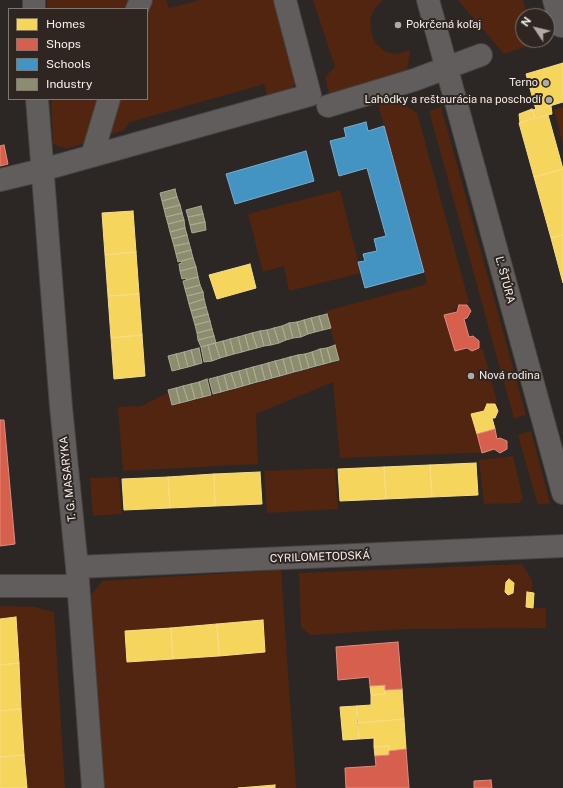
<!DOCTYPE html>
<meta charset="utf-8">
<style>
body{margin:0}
#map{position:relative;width:563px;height:788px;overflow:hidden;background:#2c2724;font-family:"Public Sans",sans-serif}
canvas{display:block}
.legend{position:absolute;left:8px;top:8px;width:140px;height:92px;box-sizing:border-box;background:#2f2621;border:1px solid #7f7773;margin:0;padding:5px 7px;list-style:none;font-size:12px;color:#f6f0ed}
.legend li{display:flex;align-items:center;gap:8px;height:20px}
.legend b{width:20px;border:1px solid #7f7773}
.north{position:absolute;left:515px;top:8px;width:40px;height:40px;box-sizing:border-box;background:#2f2621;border:1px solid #7f7773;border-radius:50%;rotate:305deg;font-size:11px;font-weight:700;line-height:16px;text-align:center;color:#f6f0ed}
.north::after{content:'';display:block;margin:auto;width:14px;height:18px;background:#afaaa7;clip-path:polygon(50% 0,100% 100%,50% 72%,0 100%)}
</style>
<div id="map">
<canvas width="563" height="788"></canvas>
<ul class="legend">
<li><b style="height:11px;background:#f6d55c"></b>Homes</li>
<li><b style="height:11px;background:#d6604d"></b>Shops</li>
<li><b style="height:11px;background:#4393c3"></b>Schools</li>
<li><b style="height:11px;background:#8c8c6e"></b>Industry</li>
</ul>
<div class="north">N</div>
</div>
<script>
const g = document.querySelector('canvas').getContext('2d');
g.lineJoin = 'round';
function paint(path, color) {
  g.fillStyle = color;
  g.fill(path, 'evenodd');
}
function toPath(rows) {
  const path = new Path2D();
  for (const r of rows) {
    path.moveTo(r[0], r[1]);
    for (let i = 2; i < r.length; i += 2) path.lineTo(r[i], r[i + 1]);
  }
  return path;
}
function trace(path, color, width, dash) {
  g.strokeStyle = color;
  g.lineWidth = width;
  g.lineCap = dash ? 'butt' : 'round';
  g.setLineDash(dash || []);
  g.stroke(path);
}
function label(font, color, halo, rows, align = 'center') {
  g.font = font + ' "Public Sans",sans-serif';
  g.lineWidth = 4;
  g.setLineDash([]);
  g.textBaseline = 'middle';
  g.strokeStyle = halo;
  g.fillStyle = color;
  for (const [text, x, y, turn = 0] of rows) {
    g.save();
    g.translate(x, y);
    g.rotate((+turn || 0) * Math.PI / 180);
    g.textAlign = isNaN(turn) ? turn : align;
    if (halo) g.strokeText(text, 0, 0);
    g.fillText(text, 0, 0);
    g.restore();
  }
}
paint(toPath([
 [47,0,166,0,169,8,200,0,276,0,297,79,288,94,268,99,264,84,130,122,124,130,67,149,53,144,51,99,147,99,147,9,47,9],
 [313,0,383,0,374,9,370,20,372,35,376,44,386,52,397,54,410,50,406,79,331,101,325,77,335,67],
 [458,0,523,0,527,16,523,16,523,40,533,40,534,44,504,54],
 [394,97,417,113,469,302,453,310,465,350,483,349,497,402,483,409,494,452,340,458,333,382,256,414,258,464,123,471,118,407,141,406,167,393,173,406,339,361,326,311,427,284,377,100],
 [441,107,526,415,514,419,429,111],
 [563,107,563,144,554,110],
 [340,190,361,273,289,291,284,266,263,272,248,214],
 [531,431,550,503,538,505,518,435],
 [513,456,523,498,520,503,484,504,479,460],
 [335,468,338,509,267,513,264,471],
 [119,477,122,514,93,516,90,478],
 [522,564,532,580,533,608,546,608,546,628,407,629,311,635,301,628,299,573],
 [281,570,296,788,104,788,91,595,102,581],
 [0,606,35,607,54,612,65,788,0,788]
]), '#512510');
const homes = toPath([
 [563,63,563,102,536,110,526,74,563,63],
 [551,106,552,114,535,118,532,110,551,106],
 [532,109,535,118,520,123,519,114,532,109],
 [548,115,563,169,534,177,519,123,548,115],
 [563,169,563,235,551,238,534,177,563,169],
 [133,211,136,252,105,255,102,213,133,211],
 [563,235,563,283,551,238,563,235],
 [136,252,139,294,108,296,105,255,136,252],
 [250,264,256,288,217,299,209,275,250,264],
 [139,294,142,335,111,338,108,296,139,294],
 [142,335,145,376,114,379,111,338,142,335],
 [487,404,495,404,498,411,495,418,492,418,495,429,477,434,471,414,484,411,487,404],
 [476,463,478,495,432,497,430,465,476,463],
 [430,465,432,497,386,499,384,467,430,465],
 [384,467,386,499,340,501,338,469,384,467],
 [260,472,262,504,215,506,214,474,260,472],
 [214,474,215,506,170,508,168,477,214,474],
 [168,477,170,508,124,510,122,479,168,477],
 [509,579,514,583,513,593,508,595,505,592,506,582,509,579],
 [527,592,534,593,533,608,526,607,527,592],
 [16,617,19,663,0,665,0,619,16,617],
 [263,620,265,652,219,656,217,624,263,620],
 [217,624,219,656,173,659,171,628,217,624],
 [171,628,173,659,127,662,125,631,171,628],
 [19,663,21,709,0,711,0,665,19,663],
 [385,685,385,694,371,695,370,686,385,685],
 [402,689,404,719,357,723,357,706,371,705,371,695,385,694,385,690,402,689],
 [357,706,359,739,343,740,340,707,357,706],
 [21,709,24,755,0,757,0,711,21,709],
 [404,719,406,749,389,751,389,746,374,747,374,738,359,739,357,723,404,719],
 [389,746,389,755,375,756,374,747,389,746],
 [24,755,27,788,0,788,0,757,24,755],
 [275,785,275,788,238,788,275,785]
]);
paint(homes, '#f6d55c');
trace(homes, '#f6dd88', 1);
const shops = toPath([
 [4,145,8,164,0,166,0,146,4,145],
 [459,305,467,305,471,311,467,318,464,319,469,337,473,336,479,341,479,348,472,351,467,348,455,351,444,315,457,312,459,305],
 [0,420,4,420,15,544,0,546,0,420],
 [495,429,497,439,500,438,507,441,507,449,500,453,494,449,482,453,477,434,495,429],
 [398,642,402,689,385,690,385,685,370,686,369,677,338,680,336,647,398,642],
 [406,749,409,788,346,788,345,768,376,766,375,756,389,755,389,751,406,749],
 [491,780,492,788,474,788,474,781,491,780]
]);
paint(shops, '#d6604d');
trace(shops, '#e08b7d', 1);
const schools = toPath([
 [366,122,368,131,384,126,424,272,365,288,358,262,365,261,363,254,377,251,374,239,386,236,367,168,339,176,330,141,346,137,344,128,366,122],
 [306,151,314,181,235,204,226,174,306,151]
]);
paint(schools, '#4393c3');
trace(schools, '#79afd0', 1);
const industry = toPath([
 [175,189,177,197,162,201,160,193,175,189],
 [177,197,180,205,164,209,162,201,177,197],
 [180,205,182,213,166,217,164,209,180,205],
 [201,206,203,214,188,217,186,210,201,206],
 [182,213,184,220,168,224,166,217,182,213],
 [203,214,205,222,190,225,188,217,203,214],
 [184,220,185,228,170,232,168,224,184,220],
 [205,222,206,230,192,233,190,225,205,222],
 [185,228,187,235,172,239,170,232,185,228],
 [187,235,189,243,174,246,172,239,187,235],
 [189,243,191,250,176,254,174,246,189,243],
 [191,250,193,258,178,262,176,254,191,250],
 [193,258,196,267,180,271,179,264,182,263,181,261,193,258],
 [196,267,198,277,186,280,186,278,182,279,180,271,196,267],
 [198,277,200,285,185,289,183,281,198,277],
 [200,285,203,292,187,296,185,289,200,285],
 [203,292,204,299,189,304,187,296,203,292],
 [204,299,206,307,191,311,189,304,204,299],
 [206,307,208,314,193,318,191,311,206,307],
 [208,314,210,321,195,325,193,318,208,314],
 [327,314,331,328,323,330,319,316,327,314],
 [319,316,323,330,315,332,311,318,319,316],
 [311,318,315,332,308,334,304,320,311,318],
 [304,320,308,334,301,337,297,322,304,320],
 [210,321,212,329,197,333,195,325,210,321],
 [297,322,301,337,293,338,289,323,297,322],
 [289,323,293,338,286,340,282,326,289,323],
 [282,326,286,340,279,343,274,328,282,326],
 [274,328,279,343,271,345,267,330,274,328],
 [212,329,214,336,198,340,197,333,212,329],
 [267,330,271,345,264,346,260,331,267,330],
 [260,331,264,346,257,348,252,333,260,331],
 [252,333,257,348,249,350,245,335,252,333],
 [245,335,249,350,242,352,238,337,245,335],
 [214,336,216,343,201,347,198,340,214,336],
 [238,337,242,352,234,354,230,339,238,337],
 [230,339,234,354,227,356,223,341,230,339],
 [223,341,227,356,220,358,215,343,223,341],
 [215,343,220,358,212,361,208,345,215,343],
 [208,345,212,361,204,362,201,347,208,345],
 [335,345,339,360,331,362,327,348,335,345],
 [199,348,202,363,195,365,191,350,199,348],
 [327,348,331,362,324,364,320,349,327,348],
 [320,349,324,364,316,366,312,352,320,349],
 [191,350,195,365,188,367,184,352,191,350],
 [184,352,188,367,180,369,176,354,184,352],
 [312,352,316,366,309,368,305,354,312,352],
 [176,354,180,369,172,371,168,356,176,354],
 [305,354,309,368,302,370,298,355,305,354],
 [298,355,302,370,294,372,290,357,298,355],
 [290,357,294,372,287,374,283,359,290,357],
 [283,359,287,374,280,376,275,361,283,359],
 [275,361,280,376,272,378,268,363,275,361],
 [268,363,272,378,265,380,261,365,268,363],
 [261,365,265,380,257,382,253,367,261,365],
 [253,367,257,382,250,384,246,369,253,367],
 [246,369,250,384,243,386,239,371,246,369],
 [239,371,243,386,236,388,231,373,239,371],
 [231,373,236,388,228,390,224,375,231,373],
 [224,375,228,390,221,392,217,377,224,375],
 [217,377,221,392,213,394,209,379,217,377],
 [207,379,211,395,203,397,199,382,207,379],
 [199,382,203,397,195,399,191,384,199,382],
 [191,384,195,399,188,401,183,386,191,384],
 [183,386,188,401,180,403,176,388,183,386],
 [176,388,180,403,172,405,168,390,176,388]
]);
paint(industry, '#8c8c6e');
trace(industry, '#acaa94', 1);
const minor = toPath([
 [34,0,34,9],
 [428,0,563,493],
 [554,0,561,26,563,26],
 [137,9,141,0],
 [37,99,61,407,77,567,93,788],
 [328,106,414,80,481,55],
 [92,156,109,99],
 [0,180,42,170,310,95,285,0],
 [77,567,563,546],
 [0,586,78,586]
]);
trace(minor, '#474341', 24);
trace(minor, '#605d5c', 22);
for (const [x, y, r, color] of [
 [398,25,4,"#afaaa7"],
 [546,83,4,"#afaaa7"],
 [549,100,4,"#afaaa7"],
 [471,376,4,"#afaaa7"]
]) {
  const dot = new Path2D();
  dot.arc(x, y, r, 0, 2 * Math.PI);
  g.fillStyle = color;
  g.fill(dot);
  trace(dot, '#2f2621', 1.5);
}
label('11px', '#f6f0ed', '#2f2621', [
 ["Pokrčená koľaj",406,25],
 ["Terno",538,83,"right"],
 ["Lahôdky a reštaurácia na poschodí",541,100,"right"],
 ["Nová rodina",479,376]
], 'left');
label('11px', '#f6f0ed', '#2f2621', [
 ["Ľ. ŠTÚRA",505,280,75],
 ["T. G. MASARYKA",68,479,-96],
 ["CYRILOMETODSKÁ",320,557,-2]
]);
</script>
